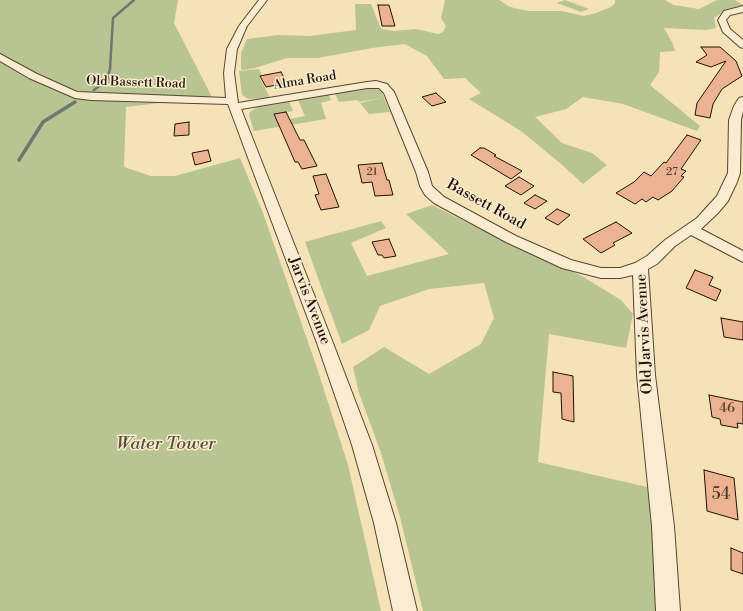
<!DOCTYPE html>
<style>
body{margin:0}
canvas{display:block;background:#f6e2b7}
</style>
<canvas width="743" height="611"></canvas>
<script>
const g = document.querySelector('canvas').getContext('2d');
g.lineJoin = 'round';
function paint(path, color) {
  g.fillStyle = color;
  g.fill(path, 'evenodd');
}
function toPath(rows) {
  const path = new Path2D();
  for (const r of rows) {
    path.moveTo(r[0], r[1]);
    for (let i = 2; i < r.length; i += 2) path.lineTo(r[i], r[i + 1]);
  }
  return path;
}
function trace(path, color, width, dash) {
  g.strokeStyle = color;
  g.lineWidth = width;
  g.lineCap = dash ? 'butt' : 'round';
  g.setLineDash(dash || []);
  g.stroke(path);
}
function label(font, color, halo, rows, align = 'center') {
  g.font = font + ' "Libre Bodoni",serif';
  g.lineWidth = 3;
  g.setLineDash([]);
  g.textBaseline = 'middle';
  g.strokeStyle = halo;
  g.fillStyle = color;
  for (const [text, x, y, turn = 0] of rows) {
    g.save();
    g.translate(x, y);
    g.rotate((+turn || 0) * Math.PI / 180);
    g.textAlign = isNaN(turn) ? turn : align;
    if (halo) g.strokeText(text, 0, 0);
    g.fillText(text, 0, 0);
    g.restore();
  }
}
paint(toPath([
 [0,0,178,0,174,23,212,97,126,107,124,167,151,176,175,176,240,158,263,213,316,365,348,465,381,611,0,611],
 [445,0,499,0,510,7,528,11,561,11,584,16,596,13,611,7,615,3,615,0,665,0,674,5,699,9,717,0,735,0,743,5,727,9,714,18,716,28,706,30,664,28,673,44,675,51,660,52,659,72,650,85,700,126,697,131,623,104,583,97,566,109,535,117,562,143,592,153,607,165,583,184,561,164,521,131,469,99,481,93,465,78,444,79,427,56,405,44,372,48,318,58,287,58,255,68,242,70,241,68,241,53,247,39,278,35,309,36,356,30,355,4,371,4,381,29,394,31,416,29,438,34,443,32,446,26,441,18],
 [565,0,589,9,581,12,557,3],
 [259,69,262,75,260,78,270,98,249,99,242,95,239,71],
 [370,88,381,90,390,112,369,114,360,103,381,98,359,102,357,100,339,102,335,94],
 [327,95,329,95,331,100,321,103,326,119,254,131,249,115,250,112,258,107,289,102,293,111,274,114,279,125,291,122,290,119,305,116,298,100],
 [432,205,500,239,582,276,621,300,633,314,626,348,549,334,538,462,647,487,654,527,657,585,655,611,423,611,400,517,381,453,359,393,353,367,384,347,429,374,481,344,494,318,484,283,429,289,380,306,369,330,342,344,305,242,381,221,386,228,351,243,367,276,449,254,406,214]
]), '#b8c492');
trace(toPath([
 [94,90,107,80,110,69,113,18,134,0]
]), '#6e7771', 2.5);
trace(toPath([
 [19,160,43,122,75,102]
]), '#6e7771', 3.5);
const building = toPath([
 [378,5,389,5,395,26,382,26,378,5],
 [701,47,720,47,736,61,742,76,722,89,713,104,710,118,695,115,697,103,726,61,711,67,696,62,707,55,701,47],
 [281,72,287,83,266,87,260,76,281,72],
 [436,93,446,102,432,106,422,97,436,93],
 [286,112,300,140,304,140,317,166,302,169,298,162,295,162,274,114,286,112],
 [189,122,189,135,174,136,175,124,189,122],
 [687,135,701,140,681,169,686,171,681,176,684,177,672,191,658,200,653,197,646,202,642,199,635,204,616,193,634,182,644,172,651,176,664,162,666,163,687,135],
 [480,148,484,148,496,155,494,156,522,171,511,179,471,155,480,148],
 [208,150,211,161,195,165,192,153,208,150],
 [382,163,387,180,389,180,393,195,375,196,372,182,362,183,358,165,382,163],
 [326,174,339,207,321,210,315,195,319,194,313,176,326,174],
 [519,177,534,186,521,195,505,186,519,177],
 [535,195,547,201,535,209,524,203,535,195],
 [557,209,570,215,558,225,545,218,557,209],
 [616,222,632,233,613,243,615,245,601,253,583,239,616,222],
 [389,239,396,256,384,258,382,255,378,255,372,242,389,239],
 [695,270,713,277,709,285,721,290,716,301,686,288,695,270],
 [721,318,743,322,743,340,724,337,721,318],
 [553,372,573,376,574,422,562,419,561,393,553,392,553,372],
 [709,395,743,402,743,424,737,423,738,428,721,425,720,419,712,417,709,395],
 [704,470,734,478,738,520,707,511,704,470],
 [731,548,743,553,743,574,731,570,731,548]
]);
paint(building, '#ebb391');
trace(building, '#221206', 1);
const minor = toPath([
 [259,0,267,0,247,26,237,49,234,73,238,103,367,82,376,81,387,84,394,92,428,172,432,186,444,197,516,236,571,260,601,268,620,268,635,263,647,256,665,240,697,218,717,196,728,173,729,120,734,106,739,98,743,97,743,111,741,120,740,173,737,182,728,201,718,213,701,229,743,251,743,262,691,235,675,246,657,264,648,269,655,375,674,526,680,611,656,611,652,526,637,375,633,275,620,278,601,278,562,268,506,242,434,203,425,195,420,186,416,172,392,113,384,93,379,88,367,88,241,109,333,343,372,445,396,523,417,611,393,611,374,523,352,445,317,343,228,104,91,100,75,98,29,78,0,61,0,54,37,74,77,92,226,98,224,73,227,49,239,26,259,0],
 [743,6,743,12,730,15,726,20,730,29,743,40,743,48,740,47,723,32,718,20,724,11,743,6]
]);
trace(minor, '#574632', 2);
paint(minor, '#f9ecd0');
label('11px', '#543a29', null, [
 ["21",372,172],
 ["27",672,172]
]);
label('13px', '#221206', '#f9ecd0', [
 ["Alma Road",305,81,-9],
 ["Old Bassett Road",136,83,2]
]);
label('13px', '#543a29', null, [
 ["46",727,409]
]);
label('15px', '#221206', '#f9ecd0', [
 ["Bassett Road",486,205,29],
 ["Jarvis Avenue",309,301,69],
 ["Old Jarvis Avenue",645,334,-93]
]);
label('16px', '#543a29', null, [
 ["54",721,495]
]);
label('italic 18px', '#565037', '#f9ecd0', [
 ["Water Tower",166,445]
]);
</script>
